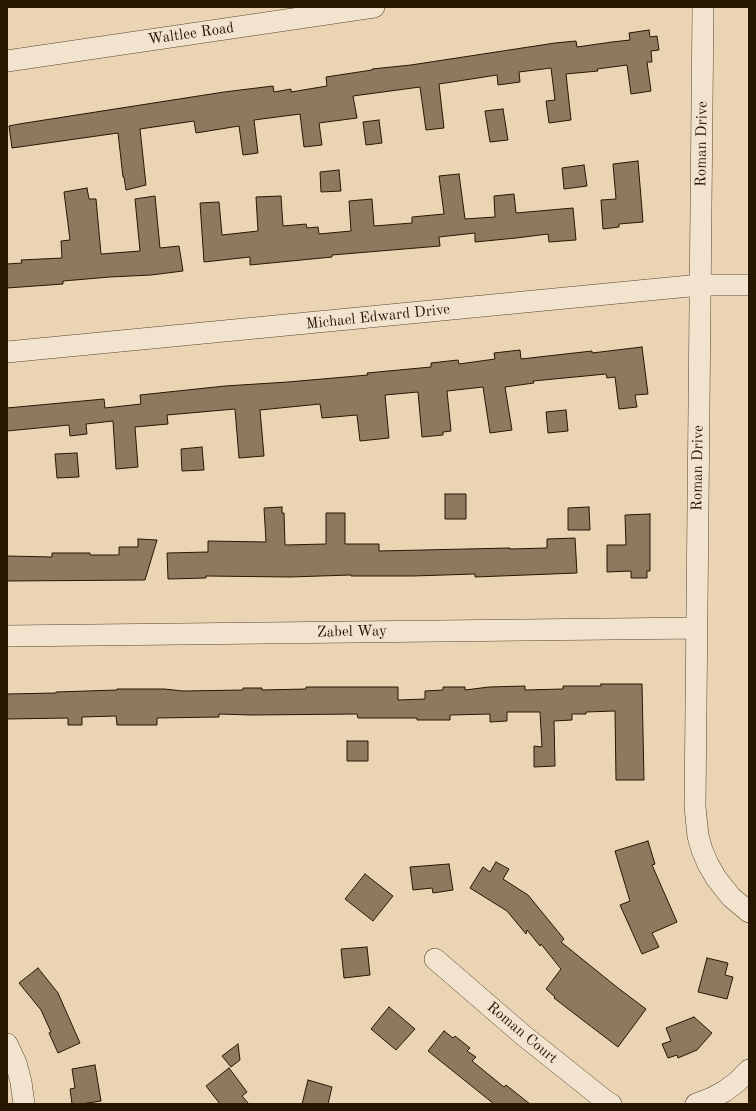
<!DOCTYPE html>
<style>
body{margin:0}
#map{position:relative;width:756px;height:1111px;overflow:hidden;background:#ebd4b4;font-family:"Old Standard TT",serif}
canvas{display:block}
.frame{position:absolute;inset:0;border:8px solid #271701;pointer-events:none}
</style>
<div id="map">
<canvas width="756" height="1111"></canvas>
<div class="frame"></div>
</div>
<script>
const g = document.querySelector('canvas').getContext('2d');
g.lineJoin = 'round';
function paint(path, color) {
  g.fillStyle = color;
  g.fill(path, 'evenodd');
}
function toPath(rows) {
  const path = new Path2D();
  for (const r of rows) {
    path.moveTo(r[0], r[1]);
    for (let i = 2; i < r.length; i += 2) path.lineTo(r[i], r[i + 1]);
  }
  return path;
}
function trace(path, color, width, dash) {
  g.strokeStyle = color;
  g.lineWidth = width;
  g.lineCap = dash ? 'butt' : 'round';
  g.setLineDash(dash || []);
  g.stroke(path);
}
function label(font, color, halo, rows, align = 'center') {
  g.font = font + ' "Old Standard TT",serif';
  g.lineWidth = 4;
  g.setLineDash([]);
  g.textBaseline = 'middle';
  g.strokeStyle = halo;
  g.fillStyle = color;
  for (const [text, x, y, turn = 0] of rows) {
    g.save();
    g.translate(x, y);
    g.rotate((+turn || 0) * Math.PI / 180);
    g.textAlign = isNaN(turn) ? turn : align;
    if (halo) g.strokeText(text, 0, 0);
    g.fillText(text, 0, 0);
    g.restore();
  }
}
const building = toPath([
 [649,30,650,37,657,36,659,50,651,51,652,62,647,62,651,91,631,94,627,65,597,69,598,71,566,74,571,120,549,123,546,101,555,100,551,68,519,72,520,82,498,85,497,75,439,84,444,128,426,130,420,87,353,96,357,118,319,123,322,145,304,147,300,114,254,120,258,153,243,155,239,126,196,133,194,121,140,129,146,185,126,190,124,177,123,177,118,133,12,148,9,126,19,124,224,92,273,86,274,92,291,89,291,92,327,86,326,77,372,70,372,69,411,65,555,43,576,41,577,47,612,42,630,40,629,33,649,30],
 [503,109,508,140,490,142,485,111,503,109],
 [379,120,382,143,366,145,363,122,379,120],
 [638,161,643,222,619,224,619,227,603,229,601,200,616,199,613,164,638,161],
 [584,165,587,186,564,189,562,168,584,165],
 [339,170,341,191,321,192,320,172,339,170],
 [459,174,465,219,495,217,494,196,514,194,516,213,573,208,576,240,549,242,548,234,516,238,475,242,475,233,439,237,440,246,332,255,332,257,250,265,250,257,204,262,200,203,219,202,222,235,258,231,256,197,281,196,283,226,306,224,307,228,318,227,319,234,351,231,349,201,372,199,374,226,412,223,412,217,444,214,439,176,459,174],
 [87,188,89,199,96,199,101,254,140,251,135,199,155,196,160,248,179,246,183,271,151,275,110,277,63,281,63,284,7,288,7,264,22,263,21,260,62,258,61,241,70,240,64,192,87,188],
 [642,347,648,394,635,395,637,407,619,409,615,377,607,378,606,374,533,381,534,383,505,387,512,430,490,433,483,387,447,391,451,431,443,432,443,435,422,437,418,392,385,395,389,438,360,441,357,415,322,418,320,404,260,410,264,456,239,458,235,409,167,415,168,424,135,427,138,467,116,469,113,421,86,424,87,434,70,436,69,425,7,431,7,408,104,399,105,408,141,404,140,395,225,386,288,382,368,375,367,373,431,367,431,363,458,360,459,364,495,359,494,353,520,350,521,359,592,351,592,353,642,347],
 [566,410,568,431,548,433,546,412,566,410],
 [202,447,204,470,182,471,181,449,202,447],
 [77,453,79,477,57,478,55,454,77,453],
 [445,494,466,494,466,519,445,519,445,494],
 [282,507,282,513,284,513,285,545,326,544,326,513,345,513,345,544,379,544,379,551,510,548,510,549,547,548,547,539,575,538,577,573,475,577,475,574,413,576,351,576,351,575,290,577,206,576,206,578,168,579,167,553,208,552,208,541,266,542,264,508,282,507],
 [589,507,590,530,568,530,568,508,589,507],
 [650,514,650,571,647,571,647,578,631,578,631,571,607,572,607,545,626,545,625,515,650,514],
 [138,539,157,540,145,580,7,581,7,556,52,557,52,553,90,553,90,555,119,555,119,547,138,547,138,539],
 [601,684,642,684,644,780,616,780,615,711,586,712,586,714,572,714,572,720,554,721,555,766,534,767,534,746,542,747,540,712,507,712,507,721,490,722,490,714,450,715,450,720,417,720,417,718,358,718,357,714,251,715,219,714,219,717,157,718,157,725,117,725,116,716,82,717,82,725,68,725,68,718,7,719,7,694,56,693,56,692,117,690,117,689,164,689,183,691,243,690,243,688,262,688,262,690,306,689,306,687,398,687,398,700,425,699,425,691,443,690,443,687,465,687,465,690,489,687,525,686,525,690,563,689,563,686,601,686,601,684],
 [347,741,368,741,368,761,347,761,347,741],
 [648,841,655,864,652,865,677,922,652,933,659,947,642,954,620,905,630,901,615,851,648,841],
 [496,862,509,869,503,879,528,895,564,939,561,942,618,988,646,1009,618,1047,576,1015,554,998,555,997,546,989,561,969,541,944,540,946,527,930,526,934,507,911,470,888,483,867,490,872,496,862],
 [449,864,453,890,433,893,432,888,413,890,410,867,449,864],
 [365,874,393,896,373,921,345,899,365,874],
 [367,947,370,975,344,978,341,949,367,947],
 [707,958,728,963,725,975,733,977,727,999,698,992,707,958],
 [38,968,58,993,80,1043,58,1053,49,1033,51,1032,41,1010,19,983,38,968],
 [389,1007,415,1029,396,1050,371,1029,389,1007],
 [694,1017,712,1033,697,1050,678,1058,677,1055,668,1058,662,1044,671,1041,666,1028,694,1017],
 [444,1031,453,1038,455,1036,470,1048,467,1051,476,1057,472,1061,504,1087,506,1085,530,1104,494,1104,428,1051,444,1031],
 [238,1044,240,1060,231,1067,222,1056,238,1044],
 [95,1065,101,1101,81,1104,72,1104,70,1089,75,1088,72,1069,95,1065],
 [229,1068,247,1092,242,1096,249,1104,220,1104,206,1086,229,1068],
 [308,1080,332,1087,328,1104,302,1104,308,1080]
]);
paint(building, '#8d795e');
trace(building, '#271701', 1);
const minor = toPath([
 [703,7,695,807,698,836,702,850,708,864,716,878,731,897,749,912],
 [7,61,374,7],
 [7,352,700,285,749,285],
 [7,636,697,628],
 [435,959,523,1035,607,1102,611,1104],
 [7,1044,16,1063,21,1082,24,1104],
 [696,1104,712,1098,725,1091,737,1082,749,1070]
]);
trace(minor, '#58462e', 22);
trace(minor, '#f2e3ce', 21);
label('15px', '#271701', '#f2e3ce', [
 ["Waltlee Road",191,34,-8],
 ["Roman Drive",702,144,-89],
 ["Michael Edward Drive",378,317,-6],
 ["Roman Drive",698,468,-89],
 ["Zabel Way",352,632,-1],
 ["Roman Court",522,1033,40]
]);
</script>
